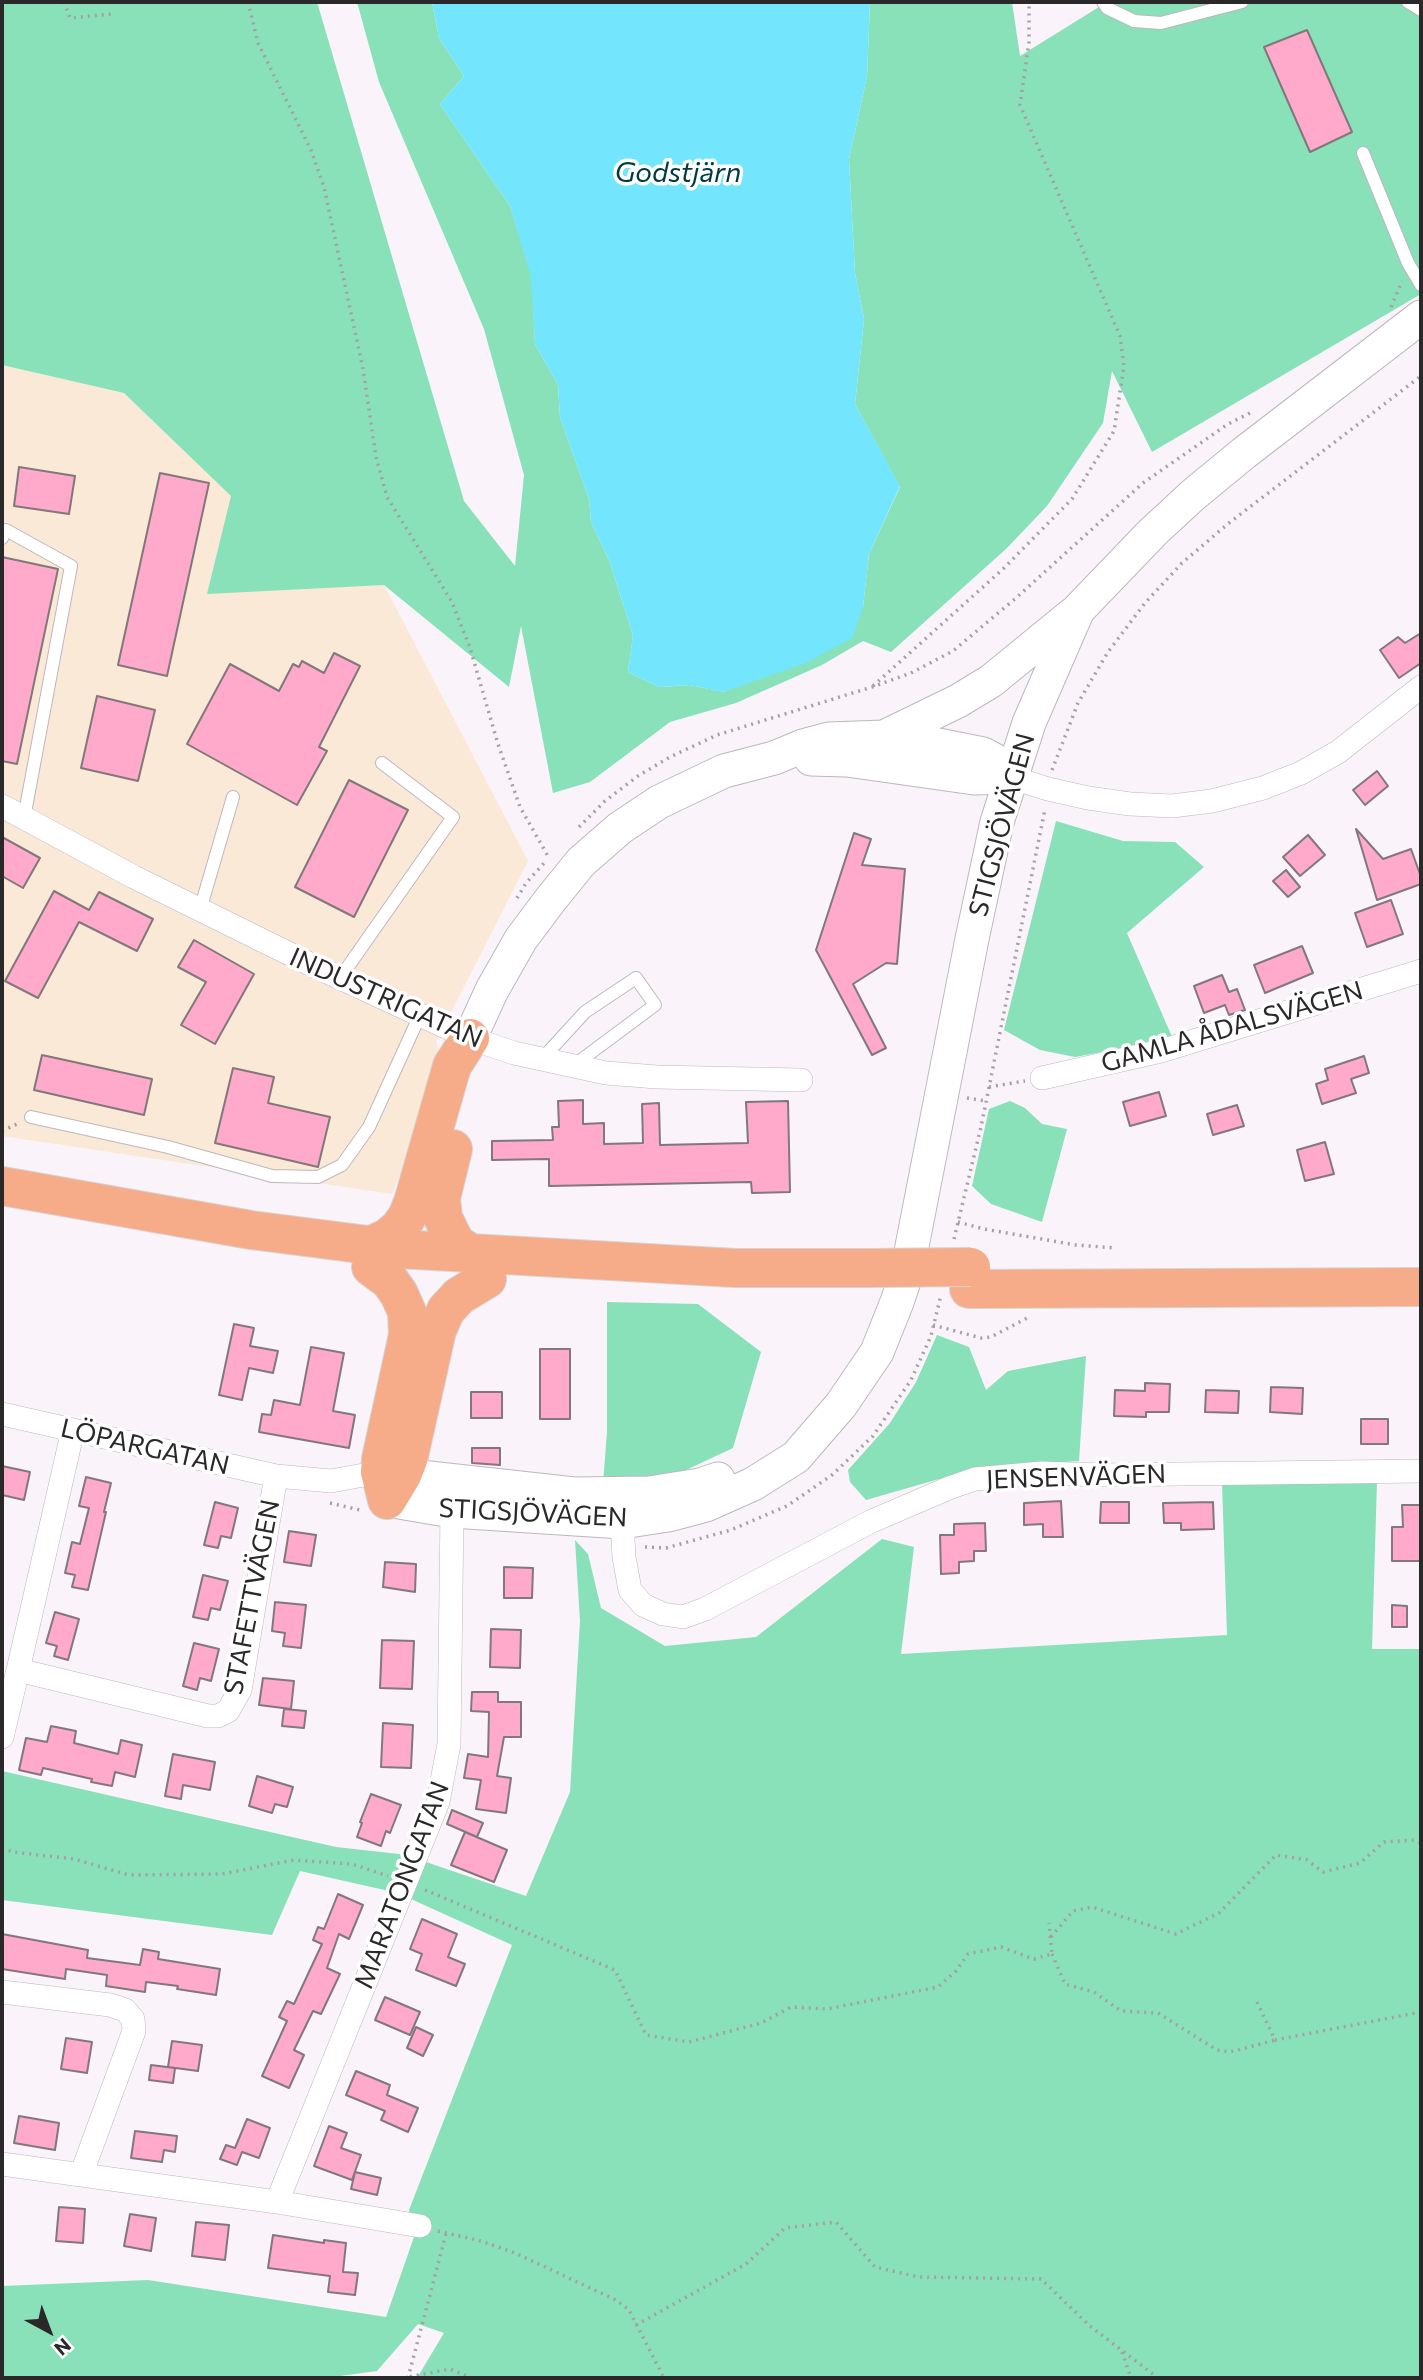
<!DOCTYPE html>
<meta charset="utf-8">
<style>
body{margin:0}
#map{position:relative;width:1423px;height:2380px;overflow:hidden;background:#faf3f9;font-family:Commissioner,sans-serif}
canvas{display:block}
.frame{position:absolute;inset:0;border:4px solid #2b282a;pointer-events:none}
.north{position:absolute;left:14px;top:2296px;width:70px;height:70px;-webkit-text-stroke:5px #fff;paint-order:stroke;rotate:139deg;font-size:19px;font-weight:700;line-height:28px;text-align:center;color:#2b282a}
.north::after{content:'';display:block;margin:auto;width:24px;height:32px;background:#2b282a;clip-path:polygon(50% 0,100% 100%,50% 72%,0 100%)}
</style>
<div id="map">
<canvas width="1423" height="2380"></canvas>
<div class="frame"></div>
<div class="north">N</div>
</div>
<script>
const g = document.querySelector('canvas').getContext('2d');
g.lineJoin = 'round';
function paint(path, color) {
  g.fillStyle = color;
  g.fill(path, 'evenodd');
}
function toPath(rows) {
  const path = new Path2D();
  for (const r of rows) {
    path.moveTo(r[0], r[1]);
    for (let i = 2; i < r.length; i += 2) path.lineTo(r[i], r[i + 1]);
  }
  return path;
}
function trace(path, color, width, dash) {
  g.strokeStyle = color;
  g.lineWidth = width;
  g.lineCap = dash ? 'butt' : 'round';
  g.setLineDash(dash || []);
  g.stroke(path);
}
function label(font, color, halo, rows, align = 'center') {
  g.font = font + ' Commissioner,sans-serif';
  g.lineWidth = 7;
  g.setLineDash([]);
  g.textBaseline = 'middle';
  g.strokeStyle = halo;
  g.fillStyle = color;
  for (const [text, x, y, turn = 0] of rows) {
    g.save();
    g.translate(x, y);
    g.rotate((+turn || 0) * Math.PI / 180);
    g.textAlign = isNaN(turn) ? turn : align;
    if (halo) g.strokeText(text, 0, 0);
    g.fillText(text, 0, 0);
    g.restore();
  }
}
paint(toPath([
 [2,365,124,393,232,496,208,593,384,585,528,861,436,1042,444,1066,392,1194,2,1136]
]), '#f9e9d6');
paint(toPath([
 [2,2,317,2,464,501,515,566,524,475,484,329,379,82,357,2,432,2,439,38,464,76,440,104,510,206,532,277,535,344,558,385,560,417,589,499,591,522,609,560,633,635,628,672,659,687,690,685,724,692,863,607,869,554,900,487,855,404,864,319,855,273,849,159,867,76,870,2,1012,2,1020,56,1107,2,1421,2,1421,294,1152,452,1112,371,1103,423,1047,506,1006,549,891,652,863,641,822,665,736,703,670,722,590,782,553,793,521,626,509,687,384,585,207,594,231,496,124,393,2,365],
 [1056,821,1123,841,1175,842,1204,867,1127,933,1173,1039,1075,1057,1040,1050,1004,1030],
 [1010,1101,1025,1108,1042,1124,1067,1129,1042,1222,991,1204,972,1186,989,1109],
 [607,1302,698,1304,761,1352,733,1448,684,1471,603,1483,607,1432],
 [937,1335,969,1347,986,1390,1008,1371,1086,1356,1079,1461,981,1467,866,1500,850,1482,848,1470,890,1423,916,1382],
 [1377,1481,1372,1649,1421,1649,1421,2378,417,2378,444,2333,418,2324,377,2371,325,2378,2,2378,2,2286,148,2280,386,2317,414,2237,409,2210,512,1945,411,1899,426,1862,526,1896,570,1792,580,1621,575,1540,588,1554,601,1608,665,1646,756,1637,882,1539,914,1547,901,1654,1227,1635,1222,1483],
 [2,1771,336,1847,408,1855,389,1891,300,1871,272,1935,2,1900]
]), '#88e1b9');
paint(toPath([
 [432,2,870,2,867,76,849,159,855,273,864,319,855,404,900,486,869,554,863,607,852,638,806,663,723,692,690,685,659,687,628,672,633,635,609,560,591,522,589,499,560,417,558,385,535,344,531,277,510,206,440,104,464,76,439,38]
]), '#73e5fc');
const building = toPath([
 [1307,30,1352,132,1310,152,1264,47,1307,30],
 [19,467,75,476,69,514,14,506,19,467],
 [160,473,209,483,167,676,118,665,160,473],
 [2,557,58,569,17,764,2,761,2,557],
 [1421,633,1421,663,1399,678,1380,650,1398,637,1405,643,1421,633],
 [334,653,360,666,319,747,327,751,297,805,187,744,230,664,279,691,293,664,299,667,302,661,324,673,334,653],
 [97,696,155,710,138,781,81,768,97,696],
 [1377,771,1388,786,1365,805,1353,790,1377,771],
 [349,780,408,810,354,917,295,887,349,780],
 [1356,829,1383,859,1411,849,1421,877,1421,884,1377,900,1356,829],
 [854,833,871,839,862,865,905,869,897,964,886,963,853,984,886,1048,872,1055,816,950,854,833],
 [1308,835,1325,855,1300,876,1283,857,1308,835],
 [2,837,40,858,23,888,2,876,2,837],
 [1286,870,1300,887,1288,897,1273,881,1286,870],
 [54,891,89,910,99,892,153,919,137,951,79,922,38,998,5,981,54,891],
 [1391,900,1403,934,1367,947,1355,913,1391,900],
 [194,940,254,974,215,1044,181,1025,206,982,178,967,194,940],
 [1302,946,1313,973,1265,993,1254,965,1302,946],
 [1222,975,1229,992,1237,989,1245,1010,1229,1015,1225,1005,1204,1013,1194,986,1222,975],
 [42,1055,152,1079,144,1115,34,1090,42,1055],
 [1364,1056,1369,1073,1351,1079,1356,1093,1322,1104,1316,1084,1328,1080,1325,1069,1364,1056],
 [233,1068,274,1077,268,1103,330,1117,318,1167,215,1143,233,1068],
 [1159,1092,1166,1116,1130,1126,1123,1102,1159,1092],
 [583,1100,583,1124,604,1123,604,1144,643,1143,642,1104,659,1103,660,1145,748,1143,746,1102,788,1101,790,1192,752,1193,751,1182,549,1186,549,1159,492,1160,492,1141,553,1140,552,1127,559,1127,558,1101,583,1100],
 [1237,1105,1244,1126,1213,1135,1207,1114,1237,1105],
 [1325,1142,1334,1174,1305,1181,1297,1150,1325,1142],
 [234,1324,254,1328,250,1346,278,1351,273,1373,249,1368,242,1400,219,1395,234,1324],
 [311,1347,344,1353,333,1411,355,1415,349,1448,259,1432,262,1414,271,1415,274,1400,300,1405,311,1347],
 [540,1349,570,1349,570,1419,540,1419,540,1349],
 [1145,1383,1170,1384,1169,1412,1146,1412,1146,1417,1114,1416,1115,1390,1145,1391,1145,1383],
 [1271,1387,1303,1388,1302,1414,1270,1412,1271,1387],
 [1206,1390,1239,1391,1238,1413,1205,1412,1206,1390],
 [471,1392,502,1392,502,1418,471,1418,471,1392],
 [1361,1419,1388,1419,1388,1444,1361,1444,1361,1419],
 [472,1448,500,1448,500,1465,472,1463,472,1448],
 [2,1466,30,1472,24,1500,2,1495,2,1466],
 [86,1477,111,1483,104,1512,106,1512,88,1590,72,1587,75,1575,65,1573,72,1542,80,1544,89,1508,79,1506,86,1477],
 [1061,1501,1063,1537,1043,1537,1043,1524,1024,1525,1024,1503,1061,1501],
 [215,1502,238,1508,231,1538,221,1536,218,1548,204,1545,215,1502],
 [1101,1502,1129,1502,1129,1523,1100,1523,1101,1502],
 [1213,1502,1214,1529,1181,1530,1181,1523,1164,1523,1163,1503,1213,1502],
 [1402,1505,1421,1505,1421,1561,1392,1561,1392,1527,1403,1527,1402,1505],
 [985,1523,986,1551,974,1551,974,1561,959,1562,959,1573,941,1574,940,1535,954,1535,954,1524,985,1523],
 [289,1531,316,1535,311,1566,284,1562,289,1531],
 [385,1562,416,1564,415,1592,383,1587,385,1562],
 [504,1567,533,1568,532,1598,504,1598,504,1567],
 [203,1575,228,1581,220,1610,211,1608,208,1620,193,1617,203,1575],
 [275,1602,306,1605,301,1648,283,1646,285,1633,272,1631,275,1602],
 [1392,1605,1407,1606,1407,1627,1392,1627,1392,1605],
 [55,1612,79,1619,68,1660,54,1656,57,1646,46,1643,55,1612],
 [491,1629,521,1630,520,1668,490,1667,491,1629],
 [382,1640,414,1641,412,1689,380,1688,382,1640],
 [194,1643,219,1649,211,1681,200,1678,197,1690,183,1686,194,1643],
 [263,1678,294,1681,291,1709,259,1705,263,1678],
 [472,1692,498,1692,498,1702,521,1702,521,1737,504,1737,497,1776,511,1778,506,1813,476,1809,481,1780,464,1778,468,1754,488,1757,489,1712,471,1711,472,1692],
 [284,1709,306,1711,304,1728,282,1726,284,1709],
 [383,1723,413,1725,411,1768,381,1767,383,1723],
 [51,1726,76,1731,74,1743,118,1754,121,1740,142,1745,135,1777,115,1772,112,1786,91,1782,92,1779,43,1768,41,1775,19,1770,26,1738,47,1742,51,1726],
 [173,1754,215,1762,210,1790,183,1785,181,1799,165,1796,173,1754],
 [257,1776,293,1787,287,1807,275,1804,272,1813,249,1806,257,1776],
 [371,1794,401,1805,390,1833,386,1831,381,1846,357,1837,362,1823,360,1822,371,1794],
 [452,1810,483,1823,477,1837,447,1824,452,1810],
 [465,1832,507,1850,494,1882,451,1865,465,1832],
 [338,1894,363,1905,349,1939,339,1934,327,1968,340,1974,321,2014,313,2011,294,2050,304,2055,289,2088,262,2076,287,2021,279,2017,287,2001,294,2004,322,1944,313,1940,318,1927,324,1929,338,1894],
 [422,1919,457,1934,448,1957,465,1964,456,1986,416,1970,422,1954,410,1949,422,1919],
 [2,1934,88,1950,87,1958,140,1965,143,1949,159,1952,158,1959,220,1969,216,1995,177,1989,178,1986,146,1982,145,1992,106,1986,107,1975,66,1969,65,1979,2,1969,2,1934],
 [385,1997,420,2012,410,2035,375,2020,385,1997],
 [416,2027,433,2035,423,2056,407,2048,416,2027],
 [66,2038,92,2042,87,2073,61,2069,66,2038],
 [172,2041,202,2045,198,2071,168,2067,172,2041],
 [151,2065,175,2068,173,2083,149,2080,151,2065],
 [356,2071,390,2085,387,2095,418,2108,408,2132,381,2120,385,2111,346,2095,356,2071],
 [19,2116,59,2123,55,2150,14,2143,19,2116],
 [247,2119,270,2128,259,2158,242,2152,237,2165,220,2159,226,2145,235,2148,247,2119],
 [329,2126,347,2133,341,2148,361,2155,352,2180,314,2166,329,2126],
 [135,2131,177,2136,175,2152,164,2150,162,2162,131,2158,135,2131],
 [355,2172,381,2178,377,2195,351,2189,355,2172],
 [59,2207,85,2209,83,2243,56,2241,59,2207],
 [130,2214,156,2218,151,2251,124,2246,130,2214],
 [196,2222,229,2225,225,2260,192,2256,196,2222],
 [273,2235,324,2243,324,2240,346,2243,343,2272,358,2273,355,2295,328,2292,330,2276,268,2268,273,2235]
]);
paint(building, '#ffa9cb');
trace(building, '#81787b', 2);
const lane = toPath([
 [1103,2,1107,8,1134,21,1161,23,1242,2],
 [1408,2,1421,10],
 [1363,153,1408,263,1421,285],
 [2,538,6,530,71,566,24,818],
 [200,910,233,797],
 [340,978,453,817,382,763],
 [541,1060,585,1012,636,978,655,1005,573,1066],
 [31,1117,168,1147,272,1176,318,1177,342,1165,369,1127,420,1015]
]);
const street = toPath([
 [1010,777,1048,789,1088,798,1130,804,1172,806,1212,801,1263,788,1301,773,1338,752,1421,687],
 [2,806,134,877,308,963,470,1038,514,1053,606,1073,657,1077,801,1080],
 [1042,1078,1161,1051,1421,971],
 [2,1414,276,1476,331,1481,380,1472,390,1473],
 [73,1430,18,1670,208,1716,218,1716,228,1711,240,1690,276,1476],
 [622,1522,624,1557,630,1590,643,1605,663,1614,683,1617,705,1609,872,1521,949,1488,975,1479,1041,1473,1101,1475,1421,1471],
 [2,1737,18,1670],
 [2,1992,110,2005,125,2010,133,2019,134,2031,81,2175],
 [2,2164,277,2202,420,2226],
 [277,2202,438,1802,449,1744,452,1511]
]);
const secondary = toPath([
 [884,737,958,701,991,681,1073,614],
 [811,759,847,760,974,778,1010,777],
 [470,1038,492,990,521,939,551,899,581,862,620,828,659,802,724,771,774,758,803,746,829,739,884,737,918,741,983,754,998,762,1010,777],
 [402,1475,574,1494,649,1493,700,1485,718,1479],
 [387,1500,452,1511,622,1522,668,1515,706,1505,753,1484,796,1457,841,1405,877,1352,897,1302,907,1272,972,939,997,822,1029,723,1078,610,1153,532,1193,495,1244,453,1421,317]
]);
const highway = toPath([
 [453,1149,441,1198,443,1218,456,1244,471,1253],
 [2,1186,251,1230,399,1249,735,1268,869,1268],
 [369,1246,387,1238,399,1228,407,1217,413,1202,452,1066,470,1038],
 [371,1267,390,1281,399,1294,407,1312,408,1335,381,1459,380,1472,387,1500],
 [969,1289,1421,1287],
 [387,1500,402,1475,408,1460,437,1330,446,1310,459,1296,487,1279]
]);
trace(lane, '#beb7bd', 14);
trace(street, '#beb7bd', 24);
trace(secondary, '#beb7bd', 35);
trace(highway, '#d5d4d4', 40);
trace(toPath([
 [64,2,70,18,112,14],
 [248,2,258,43,311,150,324,187,363,369,376,457,387,497,452,602,470,648,498,744,520,807,549,858],
 [1391,307,1402,281],
 [873,686,1003,569,1072,499,1114,431,1124,366,1120,336,1020,105,1029,42,1029,2],
 [1052,770,1078,703,1108,652,1145,603,1182,563,1229,523,1421,376],
 [579,827,605,801,638,776,670,757,717,735,872,687,911,673,953,651,1016,598,1143,483,1228,424,1254,411],
 [517,898,526,883,547,860],
 [989,1087,1025,1081],
 [967,1098,986,1101],
 [2,1131,17,1124],
 [958,1222,984,1229,1076,1245,1116,1248],
 [954,1239,981,1127,1045,809],
 [933,1325,981,1338,991,1337,1029,1317],
 [330,1503,360,1510],
 [645,1547,666,1548,731,1530,787,1506,832,1475,873,1436,911,1380,931,1336,941,1295],
 [2,1848,13,1852,74,1859,129,1875,222,1874,294,1860,352,1864,388,1876],
 [425,1890,615,1970,646,2035,689,2042,761,2023,791,2007,827,2009,938,1987,956,1971,968,1954,1001,1947,1034,1959,1052,1954,1049,1923],
 [1051,1937,1073,1911,1092,1907,1176,1934,1219,1913,1276,1855,1307,1860,1323,1872,1360,1863,1384,1842,1415,1840,1421,1843],
 [1052,1954,1065,1984,1094,1992,1121,2011,1158,2013,1217,2050,1230,2052,1275,2040],
 [1257,2002,1275,2040,1421,2012],
 [438,2231,481,2241,515,2253,616,2300,629,2310,664,2378],
 [636,2325,746,2264,785,2228,836,2222,875,2267,919,2277,1041,2279,1090,2326,1158,2378],
 [1122,2352,1131,2378],
 [403,2378,450,2369,472,2378],
 [408,2378,446,2234]
]), '#a5a0a4', 3.5, [2, 5]);
trace(lane, '#fff', 12);
trace(street, '#fff', 23);
trace(secondary, '#fff', 33);
trace(highway, '#f6ab89', 38);
const highwayBridge = toPath([
 [869,1268,971,1267]
]);
trace(highwayBridge, '#d5d4d4', 40, []);
trace(highwayBridge, '#f6ab89', 38);
label('26px', '#2b282a', '#fff', [
 ["STIGSJÖVÄGEN",1002,825,-75],
 ["INDUSTRIGATAN",386,998,24],
 ["GAMLA ÅDALSVÄGEN",1232,1027,-16],
 ["LÖPARGATAN",145,1447,13],
 ["JENSENVÄGEN",1076,1477,-2],
 ["STIGSJÖVÄGEN",533,1513,3],
 ["STAFETTVÄGEN",252,1597,-79],
 ["MARATONGATAN",402,1885,-69]
]);
label('italic 28px', '#023a44', '#fff', [
 ["Godstjärn",678,173]
]);
</script>
